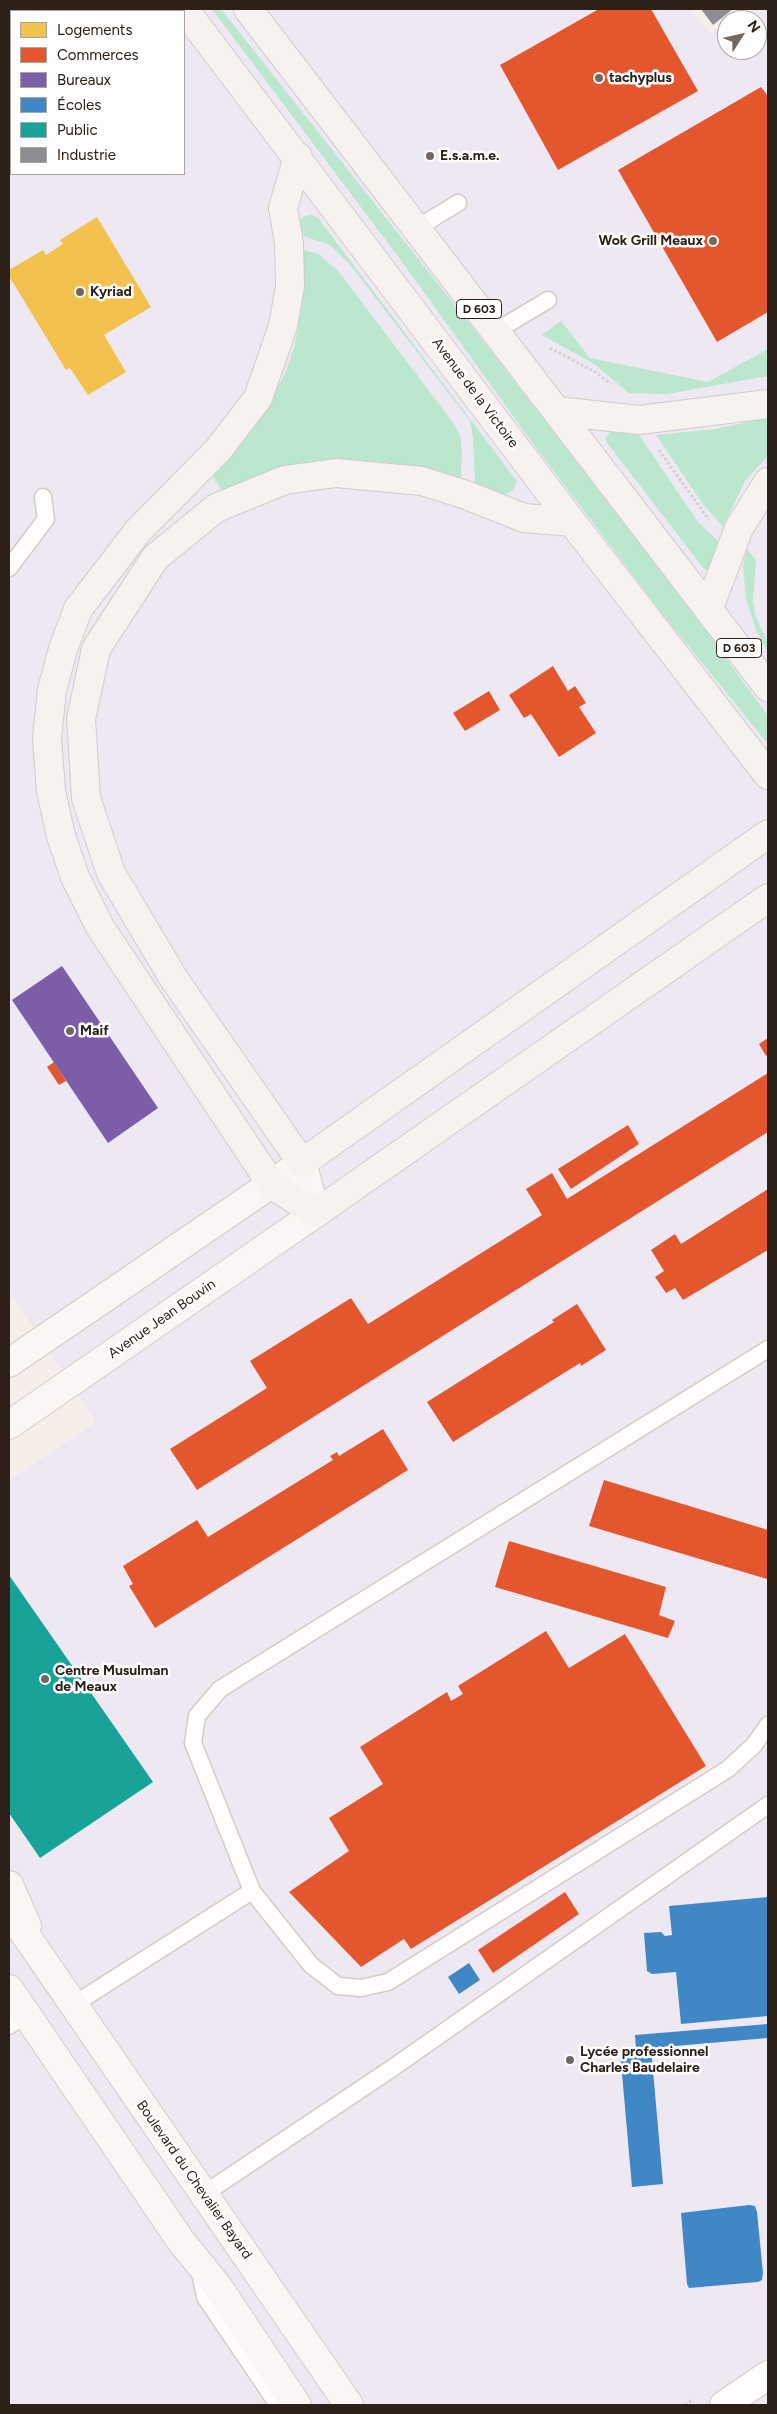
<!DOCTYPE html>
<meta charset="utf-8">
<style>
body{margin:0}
#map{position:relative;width:777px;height:2414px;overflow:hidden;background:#f6eee9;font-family:Figtree,sans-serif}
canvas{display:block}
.frame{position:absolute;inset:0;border:10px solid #2c2018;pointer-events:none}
.legend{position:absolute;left:10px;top:10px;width:175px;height:165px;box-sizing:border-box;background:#fdfdfd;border:1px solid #a9a5a1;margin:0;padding:6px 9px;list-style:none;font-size:15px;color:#2c2018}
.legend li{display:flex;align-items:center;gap:10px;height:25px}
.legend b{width:25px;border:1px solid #a9a5a1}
.north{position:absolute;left:717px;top:10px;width:50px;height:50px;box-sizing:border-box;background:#fdfdfd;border:1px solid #a9a5a1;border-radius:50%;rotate:55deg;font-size:14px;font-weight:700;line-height:20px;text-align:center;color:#2c2018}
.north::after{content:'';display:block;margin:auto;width:18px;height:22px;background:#736861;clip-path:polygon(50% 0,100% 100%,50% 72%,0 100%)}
</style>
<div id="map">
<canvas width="777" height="2414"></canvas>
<div class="frame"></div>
<ul class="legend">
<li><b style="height:14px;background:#f2c14e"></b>Logements</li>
<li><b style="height:14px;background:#e4572e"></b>Commerces</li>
<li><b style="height:14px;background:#7b5ea7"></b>Bureaux</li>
<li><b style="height:14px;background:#3f88c5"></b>Écoles</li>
<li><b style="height:14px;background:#17a398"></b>Public</li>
<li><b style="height:14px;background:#8d8d92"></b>Industrie</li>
</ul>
<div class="north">N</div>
</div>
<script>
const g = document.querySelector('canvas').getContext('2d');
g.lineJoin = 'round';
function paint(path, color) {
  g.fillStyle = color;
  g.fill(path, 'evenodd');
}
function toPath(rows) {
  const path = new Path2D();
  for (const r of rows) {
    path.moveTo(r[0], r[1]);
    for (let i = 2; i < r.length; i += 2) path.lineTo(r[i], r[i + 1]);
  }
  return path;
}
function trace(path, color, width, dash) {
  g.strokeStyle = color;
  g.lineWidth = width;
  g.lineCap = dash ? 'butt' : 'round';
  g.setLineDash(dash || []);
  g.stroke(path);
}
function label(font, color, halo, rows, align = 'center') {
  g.font = font + ' Figtree,sans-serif';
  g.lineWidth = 5;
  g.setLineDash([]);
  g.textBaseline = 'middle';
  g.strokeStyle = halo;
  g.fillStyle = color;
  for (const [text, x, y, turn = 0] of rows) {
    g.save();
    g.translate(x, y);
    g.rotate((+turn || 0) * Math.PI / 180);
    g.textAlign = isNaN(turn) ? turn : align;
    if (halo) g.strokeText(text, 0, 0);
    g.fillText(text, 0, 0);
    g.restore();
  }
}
paint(toPath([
 [9,9,690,9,710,34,727,21,727,50,757,50,757,20,728,20,743,9,768,9,768,2405,9,2405,9,1480,96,1422,9,1291],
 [11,11,184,11,184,174,11,174]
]), '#ede8f2');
paint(toPath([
 [212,9,221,9,494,355,698,620,768,716,768,744,661,612,537,449,400,259],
 [312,215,318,218,516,480,515,487,510,492,504,495,475,484,473,437,470,421,348,262,330,245,300,235,300,220,305,216],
 [303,250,318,254,339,272,454,424,460,435,462,451,461,478,398,464,337,461,278,469,223,492,212,475,233,454,252,431,285,374,295,344,300,313,303,281],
 [561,321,590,358,708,382,768,349,768,376,667,394,629,393,594,364,542,335],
 [768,418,768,456,745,481,723,527,703,504,656,435,715,429],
 [611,430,639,435,698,522,719,542,709,571,704,569,605,440],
 [747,549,756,560,753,601,755,615,768,643,768,652,756,630,746,599,743,565]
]), '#bae7ce');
paint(toPath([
 [97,217,151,307,104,335,126,372,88,395,70,368,66,370,9,276,9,270,43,250,46,255,63,244,60,240]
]), '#f2c14e');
paint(toPath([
 [599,9,651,9,698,91,558,170,500,65],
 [761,87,768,96,768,312,717,342,618,170],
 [553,666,568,691,575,686,586,703,579,707,596,733,559,757,531,714,524,718,509,695],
 [489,691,500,710,465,731,453,713],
 [768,1038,768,1054,766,1056,759,1044],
 [54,1062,66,1081,59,1085,47,1067],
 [768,1073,768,1132,197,1490,170,1449,267,1388,250,1361,351,1298,368,1324,542,1215,526,1189,552,1173,567,1199],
 [628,1125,639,1144,571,1189,558,1169],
 [768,1189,768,1250,683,1300,675,1288,666,1293,655,1277,664,1271,651,1250,675,1234,681,1244],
 [577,1304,606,1350,581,1366,580,1363,453,1442,427,1402,554,1322,552,1320],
 [383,1429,408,1470,155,1628,129,1586,133,1584,123,1566,197,1520,208,1537,333,1460,330,1456,337,1452,339,1456],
 [604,1480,768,1530,767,1579,589,1526],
 [509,1541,666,1587,659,1615,675,1621,668,1638,495,1587],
 [546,1631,569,1668,625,1634,706,1766,411,1949,404,1939,361,1967,289,1892,349,1851,329,1818,383,1784,360,1747,447,1692,451,1701,463,1694,458,1686],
 [565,1892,579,1914,493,1973,478,1950]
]), '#e4572e');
paint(toPath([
 [62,966,158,1108,108,1143,12,1000]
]), '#7b5ea7');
paint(toPath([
 [768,1897,768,2016,681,2024,676,1972,652,1974,647,1971,644,1933,661,1932,665,1936,672,1935,669,1906],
 [469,1963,480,1980,459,1994,448,1977],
 [768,2024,768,2038,651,2048,663,2184,632,2187,620,2051,636,2049,635,2035],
 [749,2205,755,2206,757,2212,763,2273,762,2280,758,2282,689,2288,687,2284,681,2213]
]), '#3f88c5');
paint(toPath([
 [9,1575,153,1782,40,1858,9,1813]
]), '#17a398');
paint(toPath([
 [701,9,733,9,713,25]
]), '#8d8d92');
const lane = toPath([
 [417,228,458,203],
 [496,331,548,300],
 [9,568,46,519,43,497],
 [768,1349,220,1689,197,1716,193,1743,252,1891,311,1965,338,1986,361,1988,388,1982,728,1769,754,1745,768,1725],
 [73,2005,252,1891],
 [9,2026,26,2014],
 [204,2194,391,2069,768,1805],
 [200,2271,205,2297,278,2405]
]);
const street = toPath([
 [724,2405,768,2375]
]);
const secondary = toPath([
 [9,1363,302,1163,316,1213,9,1425],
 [9,1885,27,1926],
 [9,1911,349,2405],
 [9,1989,181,2241,219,2288,297,2405]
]);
const primary = toPath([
 [184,9,572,522,768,775],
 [248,9,768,687],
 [298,157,283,208,289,243,290,286,283,326,258,398,218,450,138,531,78,609,63,649,52,690,47,738,51,791,61,836,75,877,100,927,272,1185,316,1213,768,898],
 [557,411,639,420,768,404],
 [572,522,524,518,466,495,422,481,336,473,285,480,216,508,155,558,96,649,81,719,86,798,111,873,174,979,302,1163,768,834],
 [709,608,739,528,768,482]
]);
trace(lane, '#d5ccc5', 19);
trace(street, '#d5ccc5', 30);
trace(secondary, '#d5ccc5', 30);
trace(primary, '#d2ccc9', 30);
trace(toPath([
 [550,348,597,373,611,384],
 [659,450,709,520],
 [685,2405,693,2400]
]), '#d3d0cd', 3, [2.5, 2.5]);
trace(lane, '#fefcfc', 16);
trace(street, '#fefcfc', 28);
trace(secondary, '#faf6f6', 28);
trace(primary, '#f7f1f0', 28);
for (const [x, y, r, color] of [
 [599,78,5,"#736861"],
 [430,156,5,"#736861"],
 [713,241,5,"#736861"],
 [80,292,5,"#736861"],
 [70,1031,5,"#736861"],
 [45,1679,5,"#736861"],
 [570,2060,5,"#736861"]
]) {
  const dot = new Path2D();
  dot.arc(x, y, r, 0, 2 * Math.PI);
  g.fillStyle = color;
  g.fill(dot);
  trace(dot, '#fdfdfd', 2);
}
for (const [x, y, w] of [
 [479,309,45],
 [739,648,45]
]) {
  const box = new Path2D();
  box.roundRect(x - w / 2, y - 9.5, w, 19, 4);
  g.fillStyle = '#fdfdfd';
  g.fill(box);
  trace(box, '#2c2018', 1);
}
label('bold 12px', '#2c2018', null, [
 ["D 603",479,309],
 ["D 603",739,648]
]);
label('bold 14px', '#2c2018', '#fdfdfd', [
 ["tachyplus",609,78],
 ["E.s.a.m.e.",440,156],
 ["Wok Grill Meaux",703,241,"right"],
 ["Kyriad",90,292],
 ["Maif",80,1031],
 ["Centre Musulman",55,1671],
 ["de Meaux",55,1687],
 ["Lycée professionnel",580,2052],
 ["Charles Baudelaire",580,2068]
], 'left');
label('14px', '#2c2018', '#fdfdfd', [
 ["Avenue de la Victoire",475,393,53],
 ["Avenue Jean Bouvin",162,1319,-35],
 ["Boulevard du Chevalier Bayard",194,2180,55]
]);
</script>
